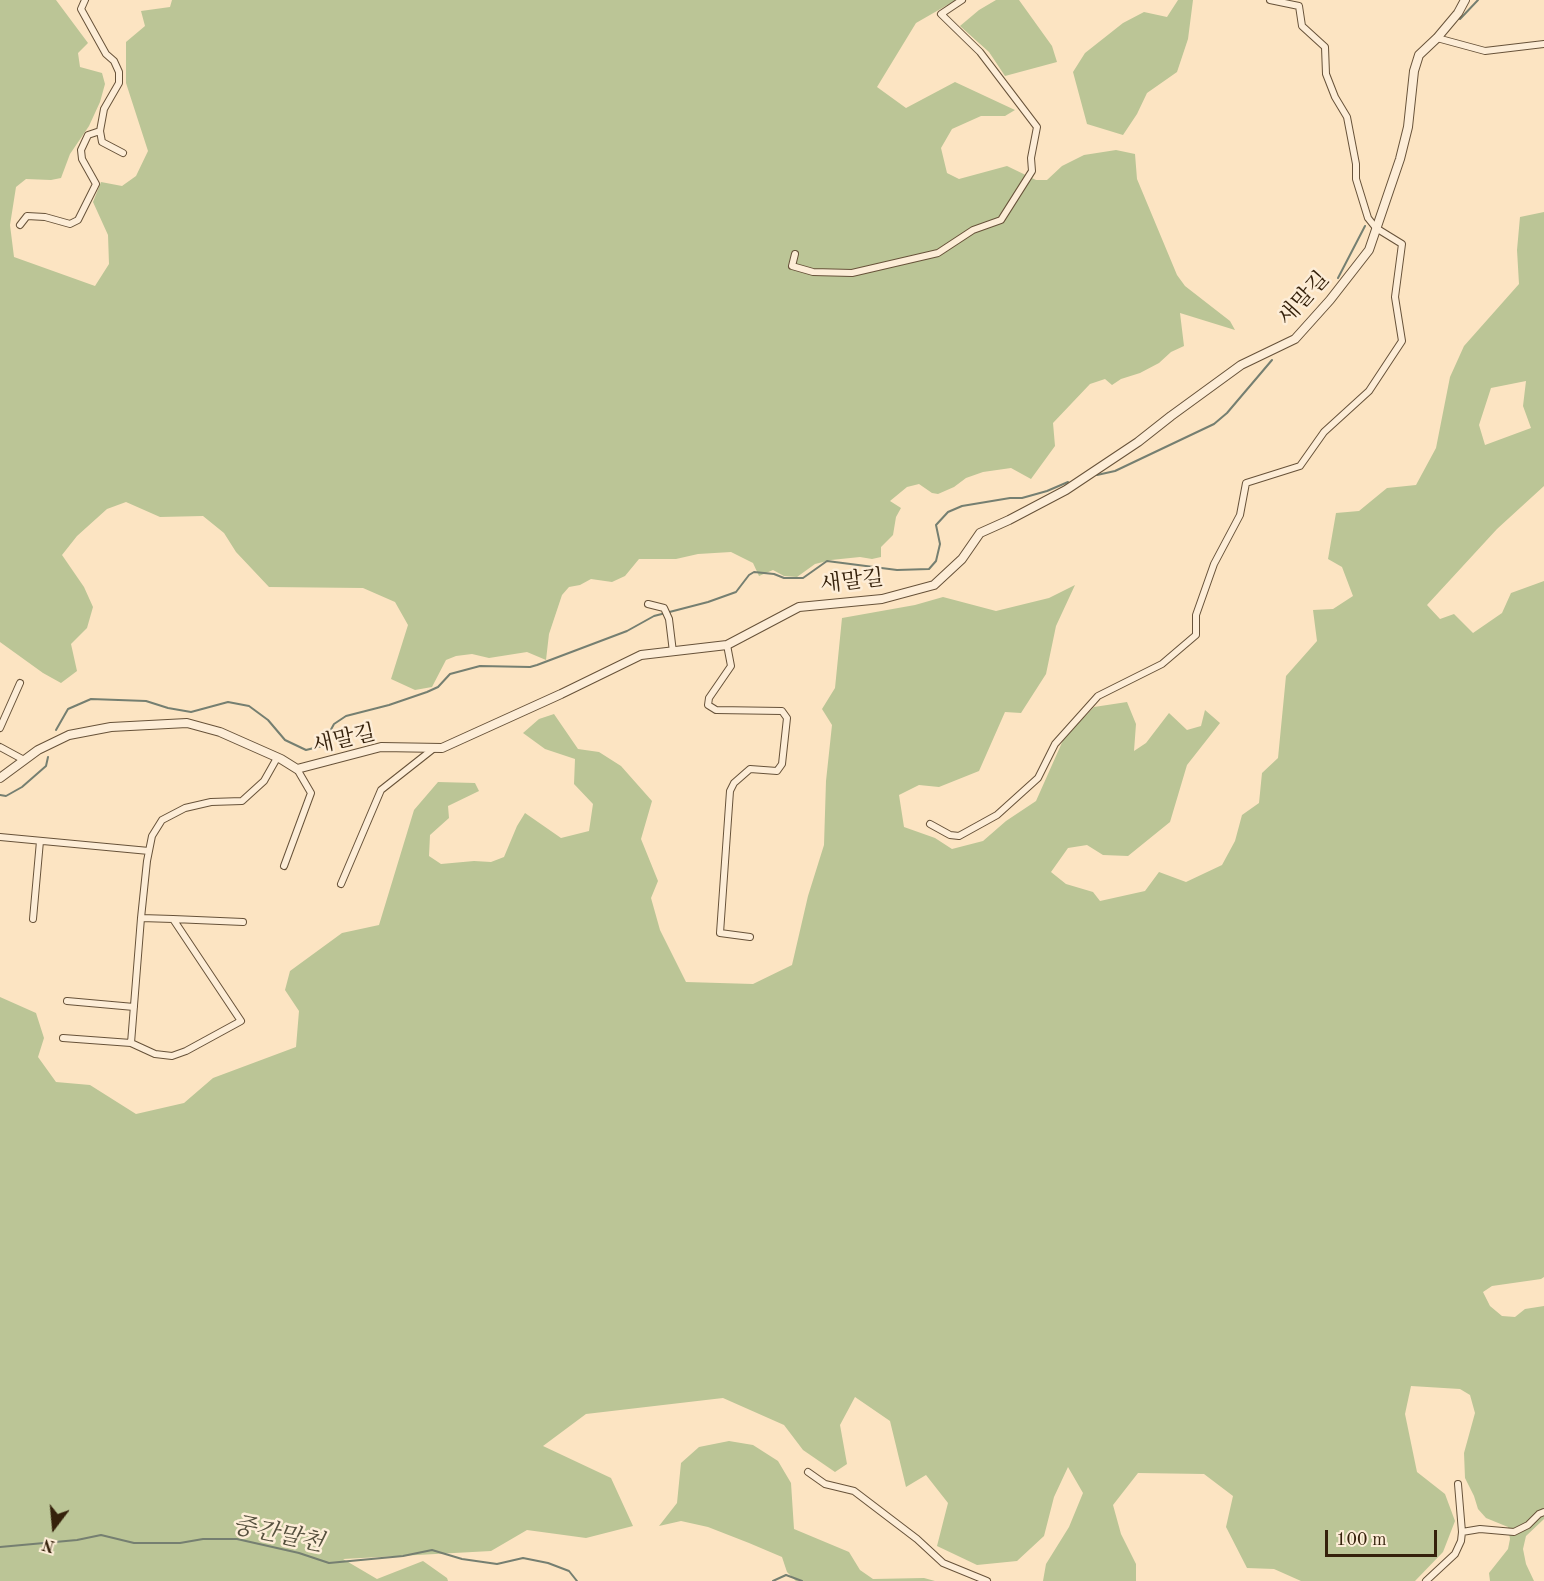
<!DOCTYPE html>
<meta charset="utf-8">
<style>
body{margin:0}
#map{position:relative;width:1544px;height:1581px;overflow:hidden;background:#fce4c2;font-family:"Old Standard TT",serif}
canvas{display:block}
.north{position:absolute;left:24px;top:1497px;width:60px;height:60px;-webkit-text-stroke:4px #fdedd7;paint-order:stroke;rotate:196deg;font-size:16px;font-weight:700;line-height:24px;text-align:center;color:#35210b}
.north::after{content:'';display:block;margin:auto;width:21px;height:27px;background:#35210b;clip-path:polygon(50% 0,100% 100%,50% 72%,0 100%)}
.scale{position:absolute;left:1325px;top:1530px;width:112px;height:27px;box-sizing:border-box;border:3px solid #35210b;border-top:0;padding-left:8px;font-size:18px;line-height:21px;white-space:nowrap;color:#35210b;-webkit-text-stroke:4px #fdedd7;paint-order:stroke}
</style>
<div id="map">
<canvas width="1544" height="1581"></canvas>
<div class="north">N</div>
<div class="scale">100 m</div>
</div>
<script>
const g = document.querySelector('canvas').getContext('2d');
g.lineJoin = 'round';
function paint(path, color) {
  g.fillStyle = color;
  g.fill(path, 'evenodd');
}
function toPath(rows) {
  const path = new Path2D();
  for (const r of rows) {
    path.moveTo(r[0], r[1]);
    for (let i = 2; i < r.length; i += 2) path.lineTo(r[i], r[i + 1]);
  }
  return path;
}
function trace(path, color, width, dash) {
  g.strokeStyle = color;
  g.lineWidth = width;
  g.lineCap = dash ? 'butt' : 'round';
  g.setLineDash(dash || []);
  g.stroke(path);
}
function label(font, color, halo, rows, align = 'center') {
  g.font = font + ' "Old Standard TT","Noto Serif KR",serif';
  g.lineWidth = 5;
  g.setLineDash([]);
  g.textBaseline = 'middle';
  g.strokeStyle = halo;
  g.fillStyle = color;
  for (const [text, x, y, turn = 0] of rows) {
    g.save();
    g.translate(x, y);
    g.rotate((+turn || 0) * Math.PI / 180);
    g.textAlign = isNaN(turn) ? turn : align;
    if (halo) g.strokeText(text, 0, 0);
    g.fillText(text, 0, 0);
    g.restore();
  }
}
paint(toPath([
 [0,0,56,0,88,43,78,53,80,67,102,73,105,84,100,102,89,126,70,154,61,178,51,180,26,179,16,187,10,225,14,257,95,286,109,264,108,235,93,202,101,182,122,186,136,176,148,151,126,83,126,42,145,26,141,11,170,7,172,0,956,0,916,23,877,87,906,108,955,82,1015,110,1005,116,981,116,952,129,941,148,947,173,959,179,1007,166,1036,180,1047,180,1062,166,1084,155,1116,150,1135,154,1137,179,1177,275,1185,286,1230,321,1235,330,1180,313,1184,346,1171,352,1159,363,1140,373,1121,379,1112,385,1105,379,1090,384,1053,423,1055,446,1031,479,1011,468,983,472,966,478,954,487,938,494,932,493,919,484,907,487,890,501,901,508,896,517,893,535,881,547,881,557,872,559,860,557,831,560,815,564,797,577,784,576,773,570,759,576,753,563,731,552,698,554,676,559,639,559,625,576,612,582,591,579,580,585,569,587,562,595,549,634,546,660,527,652,489,658,472,654,456,656,446,660,432,687,415,690,391,679,408,625,395,602,363,588,269,587,236,552,224,533,203,516,160,517,126,502,107,509,77,536,62,555,84,587,93,607,87,628,71,644,77,671,61,683,43,673,0,642],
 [996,0,1019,0,1052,46,1057,62,1005,76,989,52,960,26,979,10],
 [1178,0,1193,0,1188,39,1177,72,1147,93,1137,114,1123,135,1087,124,1073,72,1085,53,1123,23,1144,12,1167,17],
 [1544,212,1544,486,1497,529,1427,605,1440,619,1454,614,1473,633,1502,613,1511,593,1544,581,1544,1277,1541,1279,1492,1286,1483,1292,1490,1306,1502,1316,1515,1317,1525,1309,1544,1306,1544,1519,1526,1536,1523,1549,1526,1564,1534,1581,1490,1581,1489,1573,1508,1549,1510,1539,1508,1527,1486,1518,1478,1509,1474,1496,1465,1478,1464,1453,1475,1413,1470,1395,1460,1389,1411,1386,1405,1414,1417,1472,1445,1494,1455,1521,1443,1552,1415,1581,1301,1581,1274,1569,1247,1568,1226,1527,1233,1496,1204,1474,1138,1473,1113,1505,1121,1534,1136,1564,1136,1581,1043,1581,1046,1564,1069,1527,1083,1493,1068,1467,1054,1497,1044,1536,1017,1561,977,1565,937,1546,948,1503,926,1475,906,1487,890,1421,855,1397,840,1425,847,1464,835,1472,803,1450,784,1425,723,1398,586,1414,543,1446,611,1478,633,1526,586,1538,527,1530,491,1551,343,1559,377,1579,423,1561,447,1578,448,1581,0,1581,0,997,36,1013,44,1038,38,1057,56,1082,90,1085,136,1114,184,1103,213,1078,296,1047,299,1011,285,990,290,971,342,933,379,925,414,810,438,782,475,783,479,791,448,806,449,818,430,835,429,856,441,864,474,861,491,862,504,857,517,826,525,813,561,838,589,831,593,804,574,784,575,759,545,749,523,733,539,719,554,714,578,749,599,752,621,766,652,801,641,839,658,881,651,898,660,930,686,982,753,984,792,965,808,896,824,845,826,781,832,725,822,709,835,688,842,618,915,605,943,597,996,611,1049,598,1075,585,1056,626,1046,674,1021,713,1005,712,979,771,939,787,919,785,899,795,904,827,935,838,952,849,983,841,1006,821,1036,801,1064,738,1094,707,1127,702,1136,724,1134,751,1146,743,1169,713,1187,730,1201,726,1205,710,1220,723,1187,765,1170,822,1128,856,1103,855,1087,845,1068,848,1051,872,1066,884,1093,892,1100,901,1145,891,1159,872,1186,882,1222,865,1235,841,1242,815,1259,803,1262,773,1278,758,1286,676,1317,641,1313,610,1333,609,1353,596,1342,567,1328,559,1336,513,1359,511,1387,488,1416,485,1436,448,1450,377,1464,346,1519,284,1517,250,1520,217],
 [1526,381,1523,406,1531,428,1485,445,1479,425,1491,388],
 [729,1441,753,1445,778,1461,791,1483,794,1529,849,1552,860,1570,873,1579,924,1578,935,1581,796,1581,787,1572,782,1557,749,1543,708,1527,681,1521,659,1526,677,1503,681,1463,699,1447]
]), '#bbc596');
trace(toPath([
 [1460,19,1478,0],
 [1338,278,1365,226],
 [1097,475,1115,471,1214,424,1227,413,1272,360],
 [56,730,68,709,91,699,146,701,168,708,191,712,228,702,249,706,268,720,285,740,306,750,322,746,334,724,346,716,389,705,427,692,438,687,450,674,480,666,530,667,537,665,627,631,654,616,708,602,736,592,749,575,754,572,774,574,784,578,803,578,827,561,897,570,929,569,936,561,940,544,936,525,948,512,962,506,1010,498,1022,498,1047,491,1068,482],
 [0,795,6,796,22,787,46,766,48,757],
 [0,1547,77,1540,101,1535,134,1543,180,1543,203,1539,237,1539,299,1553,329,1563,403,1556,432,1550,462,1559,497,1564,523,1558,548,1563,569,1571,577,1581],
 [773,1581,786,1575,802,1581]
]), '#757f71', 2);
const minor = toPath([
 [85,0,81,9,106,54,114,61,119,72,119,83,104,109,100,131,102,142,123,153],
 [1437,38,1485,51,1544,44],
 [20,225,27,216,45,217,70,224,78,220,96,184,82,159,81,150,88,135,100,131],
 [795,254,792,266,813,272,852,273,938,253,973,230,1001,220,1032,171,1031,158,1037,127,980,52,941,14,962,0],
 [648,604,664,608,669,619,673,652],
 [727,645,731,666,709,698,708,705,716,710,782,711,787,718,782,764,777,771,750,769,734,783,730,791,720,933,750,937],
 [0,728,20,683],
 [0,747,24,760],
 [930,824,950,835,959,836,997,815,1038,778,1055,744,1098,696,1162,664,1196,635,1196,615,1214,564,1240,515,1246,483,1300,466,1324,432,1369,391,1402,341,1395,297,1402,244,1376,228,1368,218,1356,179,1356,164,1347,117,1335,97,1326,74,1325,47,1302,26,1299,6,1270,0],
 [0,837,149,851],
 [284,866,311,793,297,769],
 [341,884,381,790,433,749],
 [33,919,40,841],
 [173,919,243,922],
 [67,1001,134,1007],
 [63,1038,131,1043,155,1054,172,1056,186,1051,241,1021,173,919,141,918],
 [131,1043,141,918,147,861,152,836,162,820,185,808,211,802,242,801,264,781,277,758],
 [808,1472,825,1484,854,1491,917,1539,943,1563,987,1581],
 [1462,1532,1480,1529,1514,1532,1528,1525,1539,1514,1544,1512],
 [1426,1581,1455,1554,1461,1541,1462,1532,1458,1484]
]);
const tertiary = toPath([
 [0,778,38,750,69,735,111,727,187,723,220,732,281,759,297,769,381,747,442,748,561,694,641,655,727,645,799,607,882,599,934,585,962,559,980,533,1009,520,1066,490,1138,442,1171,416,1241,365,1295,339,1330,300,1369,250,1400,159,1408,127,1414,71,1419,55,1437,38,1458,13,1465,0]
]);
trace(minor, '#675239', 8);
trace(tertiary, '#675239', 10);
trace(minor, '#fdedd7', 6);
trace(tertiary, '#fdedd7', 8);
label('22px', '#35210b', '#fdedd7', [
 ["새말길",1304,299,-48],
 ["새말길",852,582,-7],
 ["새말길",344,740,-13]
]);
label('italic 24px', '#55503e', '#fdedd7', [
 ["중간말천",278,1535,12]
]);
</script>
